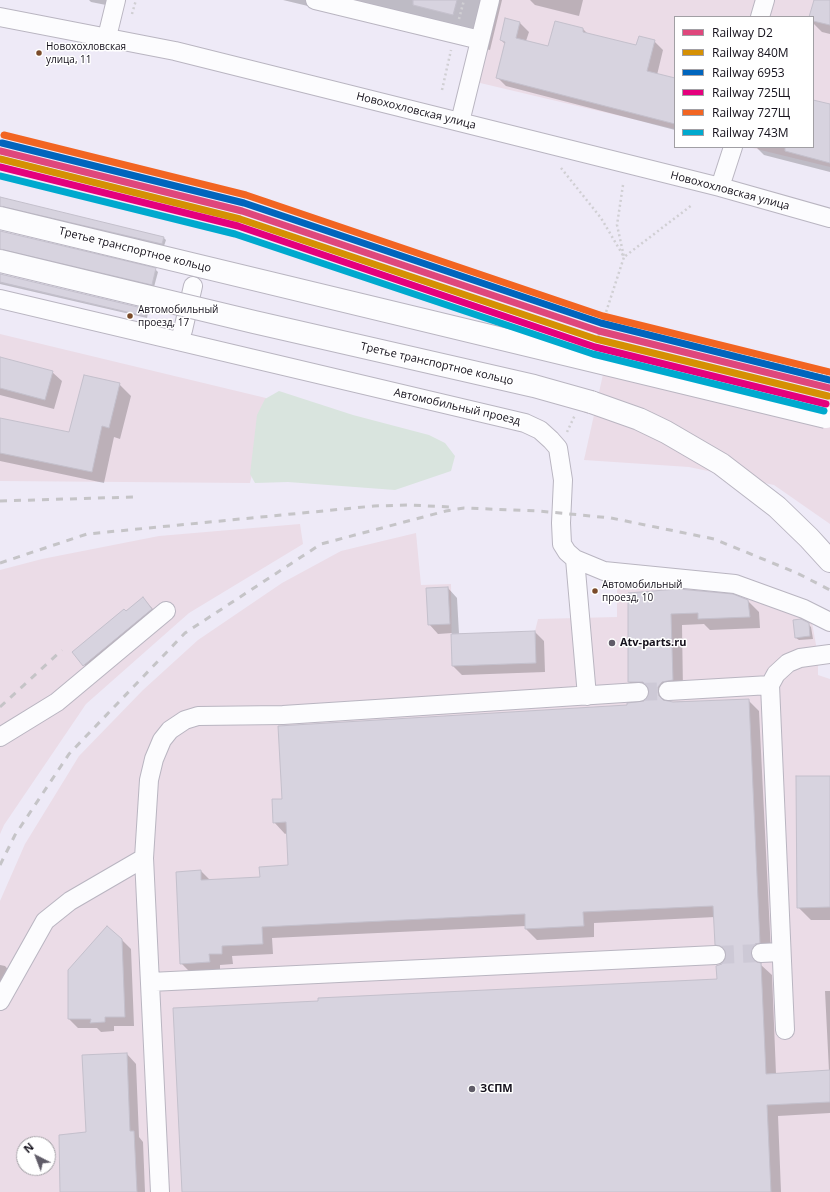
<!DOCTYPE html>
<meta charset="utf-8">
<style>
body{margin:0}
#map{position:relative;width:830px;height:1192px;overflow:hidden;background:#eeeaf7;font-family:"Open Sans",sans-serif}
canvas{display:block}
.legend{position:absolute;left:674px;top:16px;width:140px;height:132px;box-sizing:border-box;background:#fff;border:1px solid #a19fa4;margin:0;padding:5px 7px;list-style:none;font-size:12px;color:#14101b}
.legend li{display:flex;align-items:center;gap:8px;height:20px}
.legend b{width:20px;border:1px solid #a19fa4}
.north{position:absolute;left:16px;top:1136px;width:40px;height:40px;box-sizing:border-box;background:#fff;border:1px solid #a19fa4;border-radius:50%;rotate:318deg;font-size:11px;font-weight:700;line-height:16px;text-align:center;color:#14101b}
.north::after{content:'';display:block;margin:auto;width:14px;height:18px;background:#605c68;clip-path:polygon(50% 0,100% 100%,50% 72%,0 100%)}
</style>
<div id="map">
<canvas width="830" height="1192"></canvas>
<ul class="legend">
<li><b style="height:5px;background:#df477c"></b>Railway D2</li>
<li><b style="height:5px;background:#d59004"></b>Railway 840М</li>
<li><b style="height:5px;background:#0065bd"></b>Railway 6953</li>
<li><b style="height:5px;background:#e5007d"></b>Railway 725Щ</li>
<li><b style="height:5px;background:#f26522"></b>Railway 727Щ</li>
<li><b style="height:5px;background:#00a9ce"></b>Railway 743М</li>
</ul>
<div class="north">N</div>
</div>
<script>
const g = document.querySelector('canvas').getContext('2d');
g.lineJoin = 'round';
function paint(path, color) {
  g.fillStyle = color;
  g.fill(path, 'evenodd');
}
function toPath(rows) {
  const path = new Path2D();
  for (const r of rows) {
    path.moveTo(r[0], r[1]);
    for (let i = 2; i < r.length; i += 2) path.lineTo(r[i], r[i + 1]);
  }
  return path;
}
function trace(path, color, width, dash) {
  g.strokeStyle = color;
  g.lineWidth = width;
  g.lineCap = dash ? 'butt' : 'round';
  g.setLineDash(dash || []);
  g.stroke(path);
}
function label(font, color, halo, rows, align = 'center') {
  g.font = font + ' "Open Sans",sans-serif';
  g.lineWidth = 3;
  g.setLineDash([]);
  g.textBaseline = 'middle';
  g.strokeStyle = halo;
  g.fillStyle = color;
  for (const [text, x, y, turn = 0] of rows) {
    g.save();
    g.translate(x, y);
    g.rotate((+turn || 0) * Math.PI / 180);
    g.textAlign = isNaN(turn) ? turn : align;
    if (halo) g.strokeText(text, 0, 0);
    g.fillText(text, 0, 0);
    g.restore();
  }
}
paint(toPath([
 [497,0,830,0,830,167,748,147,813,147,813,17,675,17,675,129,476,82],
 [0,334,270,399,250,483,0,481],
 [610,343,830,398,830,524,774,485,689,467,584,460],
 [300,524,303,544,189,613,86,704,4,825,0,834,0,570,42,559,159,536],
 [416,533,421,585,451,584,452,666,536,663,535,631,538,619,617,617,617,584,691,585,744,590,811,617,818,656,818,675,830,679,830,1192,0,1192,0,901,25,844,79,756,143,690,198,640,282,583,341,551],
 [24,1144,48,1144,48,1168,24,1168]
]), '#ebdce7');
paint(toPath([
 [279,391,353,415,429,435,445,443,455,456,451,471,395,490,288,482,255,483,250,474,257,415,265,399]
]), '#d9e4de');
paint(toPath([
 [89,0,108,0,106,5,91,2],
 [283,0,502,0,490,50],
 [530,0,583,0,579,16,535,5],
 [815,0,830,0,830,34,822,32,813,23,813,17,810,17],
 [506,19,520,23,529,32,526,41,549,47,583,29,588,34,637,47,654,41,663,50,657,75,675,79,675,130,506,86,497,77,506,45,501,40],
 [813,101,830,105,830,172,764,155,756,147,813,147],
 [0,198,163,237,166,240,164,246,6,208,0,209],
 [0,232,155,269,158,272,154,287,0,251],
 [0,275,145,310,148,313,147,318,0,284],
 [0,358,52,372,62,381,54,409,0,395],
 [119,384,131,396,120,439,114,437,104,483,0,461,0,419,70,433],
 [448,588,457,598,459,634,535,632,544,641,545,672,462,675,452,665,452,633,438,634,429,624],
 [629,594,748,601,759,612,760,628,710,630,704,624,682,625,683,691,669,698,668,702,748,700,759,711,771,953,762,960,761,965,772,975,776,1074,829,1071,825,991,830,991,830,1113,778,1116,781,1192,183,1192,718,980,723,964,727,955,716,944,715,917,594,923,594,937,537,940,526,929,526,926,272,938,273,954,232,956,233,964,220,965,220,973,192,974,181,963,201,871,210,880,261,878,289,866,287,833,285,834,274,822,283,800,646,701,649,697,650,693,640,693,629,682],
 [143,598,161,618,93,675,73,652],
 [808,624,811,627,813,639,799,640,796,638],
 [830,777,830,920,811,920,798,907],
 [122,940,131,949,134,1026,114,1026,114,1031,101,1032,97,1028,78,1028,69,1019],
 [0,965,5,966,14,976,0,1005],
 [127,1054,136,1064,139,1137,143,1142,145,1192,61,1192,87,1133]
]), '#0003');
const building = toPath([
 [413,0,457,0,453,15,413,5,413,0],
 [814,0,830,0,830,25,813,21,813,17,809,17,814,0],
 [505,18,520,22,516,38,548,46,555,21,583,28,583,32,636,45,639,36,655,40,647,71,675,78,675,124,496,78,505,42,500,40,505,18],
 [813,100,830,104,830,163,785,151,785,147,813,147,813,100],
 [0,197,164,237,162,244,0,206,0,197],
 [0,231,156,268,152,285,0,249,0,231],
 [0,274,146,309,144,316,0,282,0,274],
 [0,357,53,371,45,400,0,388,0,357],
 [84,375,120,383,109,428,102,426,92,472,0,453,0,418,69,432,84,375],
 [448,587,450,624,428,625,426,588,448,587],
 [678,589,733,594,748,600,750,617,698,619,698,613,671,614,673,680,662,682,658,687,658,692,659,696,663,700,673,702,749,699,760,943,755,944,752,949,751,953,752,959,757,962,761,963,766,1074,830,1070,830,1102,767,1105,771,1192,182,1192,173,1008,318,1001,318,998,717,979,716,966,722,964,725,959,726,955,725,949,720,946,715,945,713,906,583,912,584,926,525,929,525,914,262,927,263,944,222,946,222,954,209,954,210,962,180,964,176,872,201,870,201,880,260,877,259,867,288,865,286,822,273,823,272,799,282,799,278,726,627,705,627,703,644,701,649,696,649,691,647,686,643,682,628,682,628,593,678,589],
 [143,597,152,609,83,666,72,652,124,609,126,611,143,597],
 [801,619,809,623,810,636,795,638,793,620,801,619],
 [535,631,536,663,452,666,451,634,535,631],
 [796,776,830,776,830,907,797,908,796,776],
 [107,926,122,939,125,1017,105,1017,105,1022,90,1023,91,1019,68,1019,68,970,107,926],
 [127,1053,130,1131,134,1131,137,1192,60,1192,59,1135,86,1132,82,1055,127,1053]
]);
paint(building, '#d7d3df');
trace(building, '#c4c0cc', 1);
trace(toPath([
 [639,692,668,691],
 [716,955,761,953]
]), '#cdc9d6', 18, [18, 9]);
const minor = toPath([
 [315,0,480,40],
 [0,17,175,51,720,187,830,218],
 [760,17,765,0],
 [107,37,116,0],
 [460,122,490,0],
 [720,187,733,147],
 [0,299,525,423,540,430,551,440,558,448,563,480,561,523,562,544,567,552,575,559,604,571,735,584,804,609,830,622],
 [179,341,183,330,193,286],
 [575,559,587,696],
 [770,685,785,1030],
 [668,691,770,685,776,674,788,663,800,658,830,654],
 [0,737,57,702,166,611],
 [761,953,781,952],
 [150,982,716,955],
 [0,1001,45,921,70,901,144,858],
 [160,1192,144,858,149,780,154,759,162,740,170,730,185,720,198,716,283,715,639,692]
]);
const major = toPath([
 [591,402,639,419,666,432,721,464,777,507,809,538,830,561]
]);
trace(minor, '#b9b5c1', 20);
trace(major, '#b9b5c1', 24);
trace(toPath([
 [132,14,136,0],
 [459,19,464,0],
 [442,90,451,50],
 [561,168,601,218,624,257,596,343],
 [623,185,617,225,624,257,692,205],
 [719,349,830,376],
 [567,432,575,415]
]), '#d0cfd3', 2.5, [2, 3]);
trace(minor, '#fcfcfe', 18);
trace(major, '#fcfcfe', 22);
trace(toPath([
 [0,501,133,497],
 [0,563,87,534,374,506,409,505,450,507],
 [0,707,62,650],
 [0,865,15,835,69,754,185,633,321,544,446,511,464,508,539,511,611,518,714,539,797,573,830,590]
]), '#c5c4c7', 3, [7, 7]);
const majorBridge = toPath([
 [0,218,826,417],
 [0,261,254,322,534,386,591,402]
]);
trace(majorBridge, '#b9b5c1', 24, []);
trace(majorBridge, '#fcfcfe', 22);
trace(toPath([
 [0,151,242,211,599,331,830,388]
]), '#df477c', 7);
trace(toPath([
 [0,159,240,219,596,339,828,396]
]), '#d59004', 7);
trace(toPath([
 [2,143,244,203,601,323,830,380]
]), '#0065bd', 7);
trace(toPath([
 [0,167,238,226,595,347,826,404]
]), '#e5007d', 7);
trace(toPath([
 [4,135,246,195,603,316,830,372]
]), '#f26522', 7);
trace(toPath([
 [0,176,235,234,593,354,824,411]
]), '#00a9ce', 7);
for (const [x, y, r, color] of [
 [39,53,3.5,"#7a4b2a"],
 [130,316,3.5,"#7a4b2a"],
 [595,591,3.5,"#7a4b2a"],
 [612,643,4,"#605c68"],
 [472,1089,4,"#605c68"]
]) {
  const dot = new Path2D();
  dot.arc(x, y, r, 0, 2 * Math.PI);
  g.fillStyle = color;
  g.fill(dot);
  trace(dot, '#fff', 1.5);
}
label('10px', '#14101b', '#fff', [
 ["Новохохловская",46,47],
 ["улица, 11",46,60],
 ["Автомобильный",138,310],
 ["проезд, 17",138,323],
 ["Автомобильный",602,585],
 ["проезд, 10",602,598]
], 'left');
label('11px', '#14101b', '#fff', [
 ["Новохохловская улица",416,111,14],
 ["Новохохловская улица",730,191,15],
 ["Третье транспортное кольцо",135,250,14],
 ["Третье транспортное кольцо",437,364,13],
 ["Автомобильный проезд",457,407,13]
]);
label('bold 11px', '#14101b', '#fff', [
 ["Atv-parts.ru",620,643],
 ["ЗСПМ",480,1089]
], 'left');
</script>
